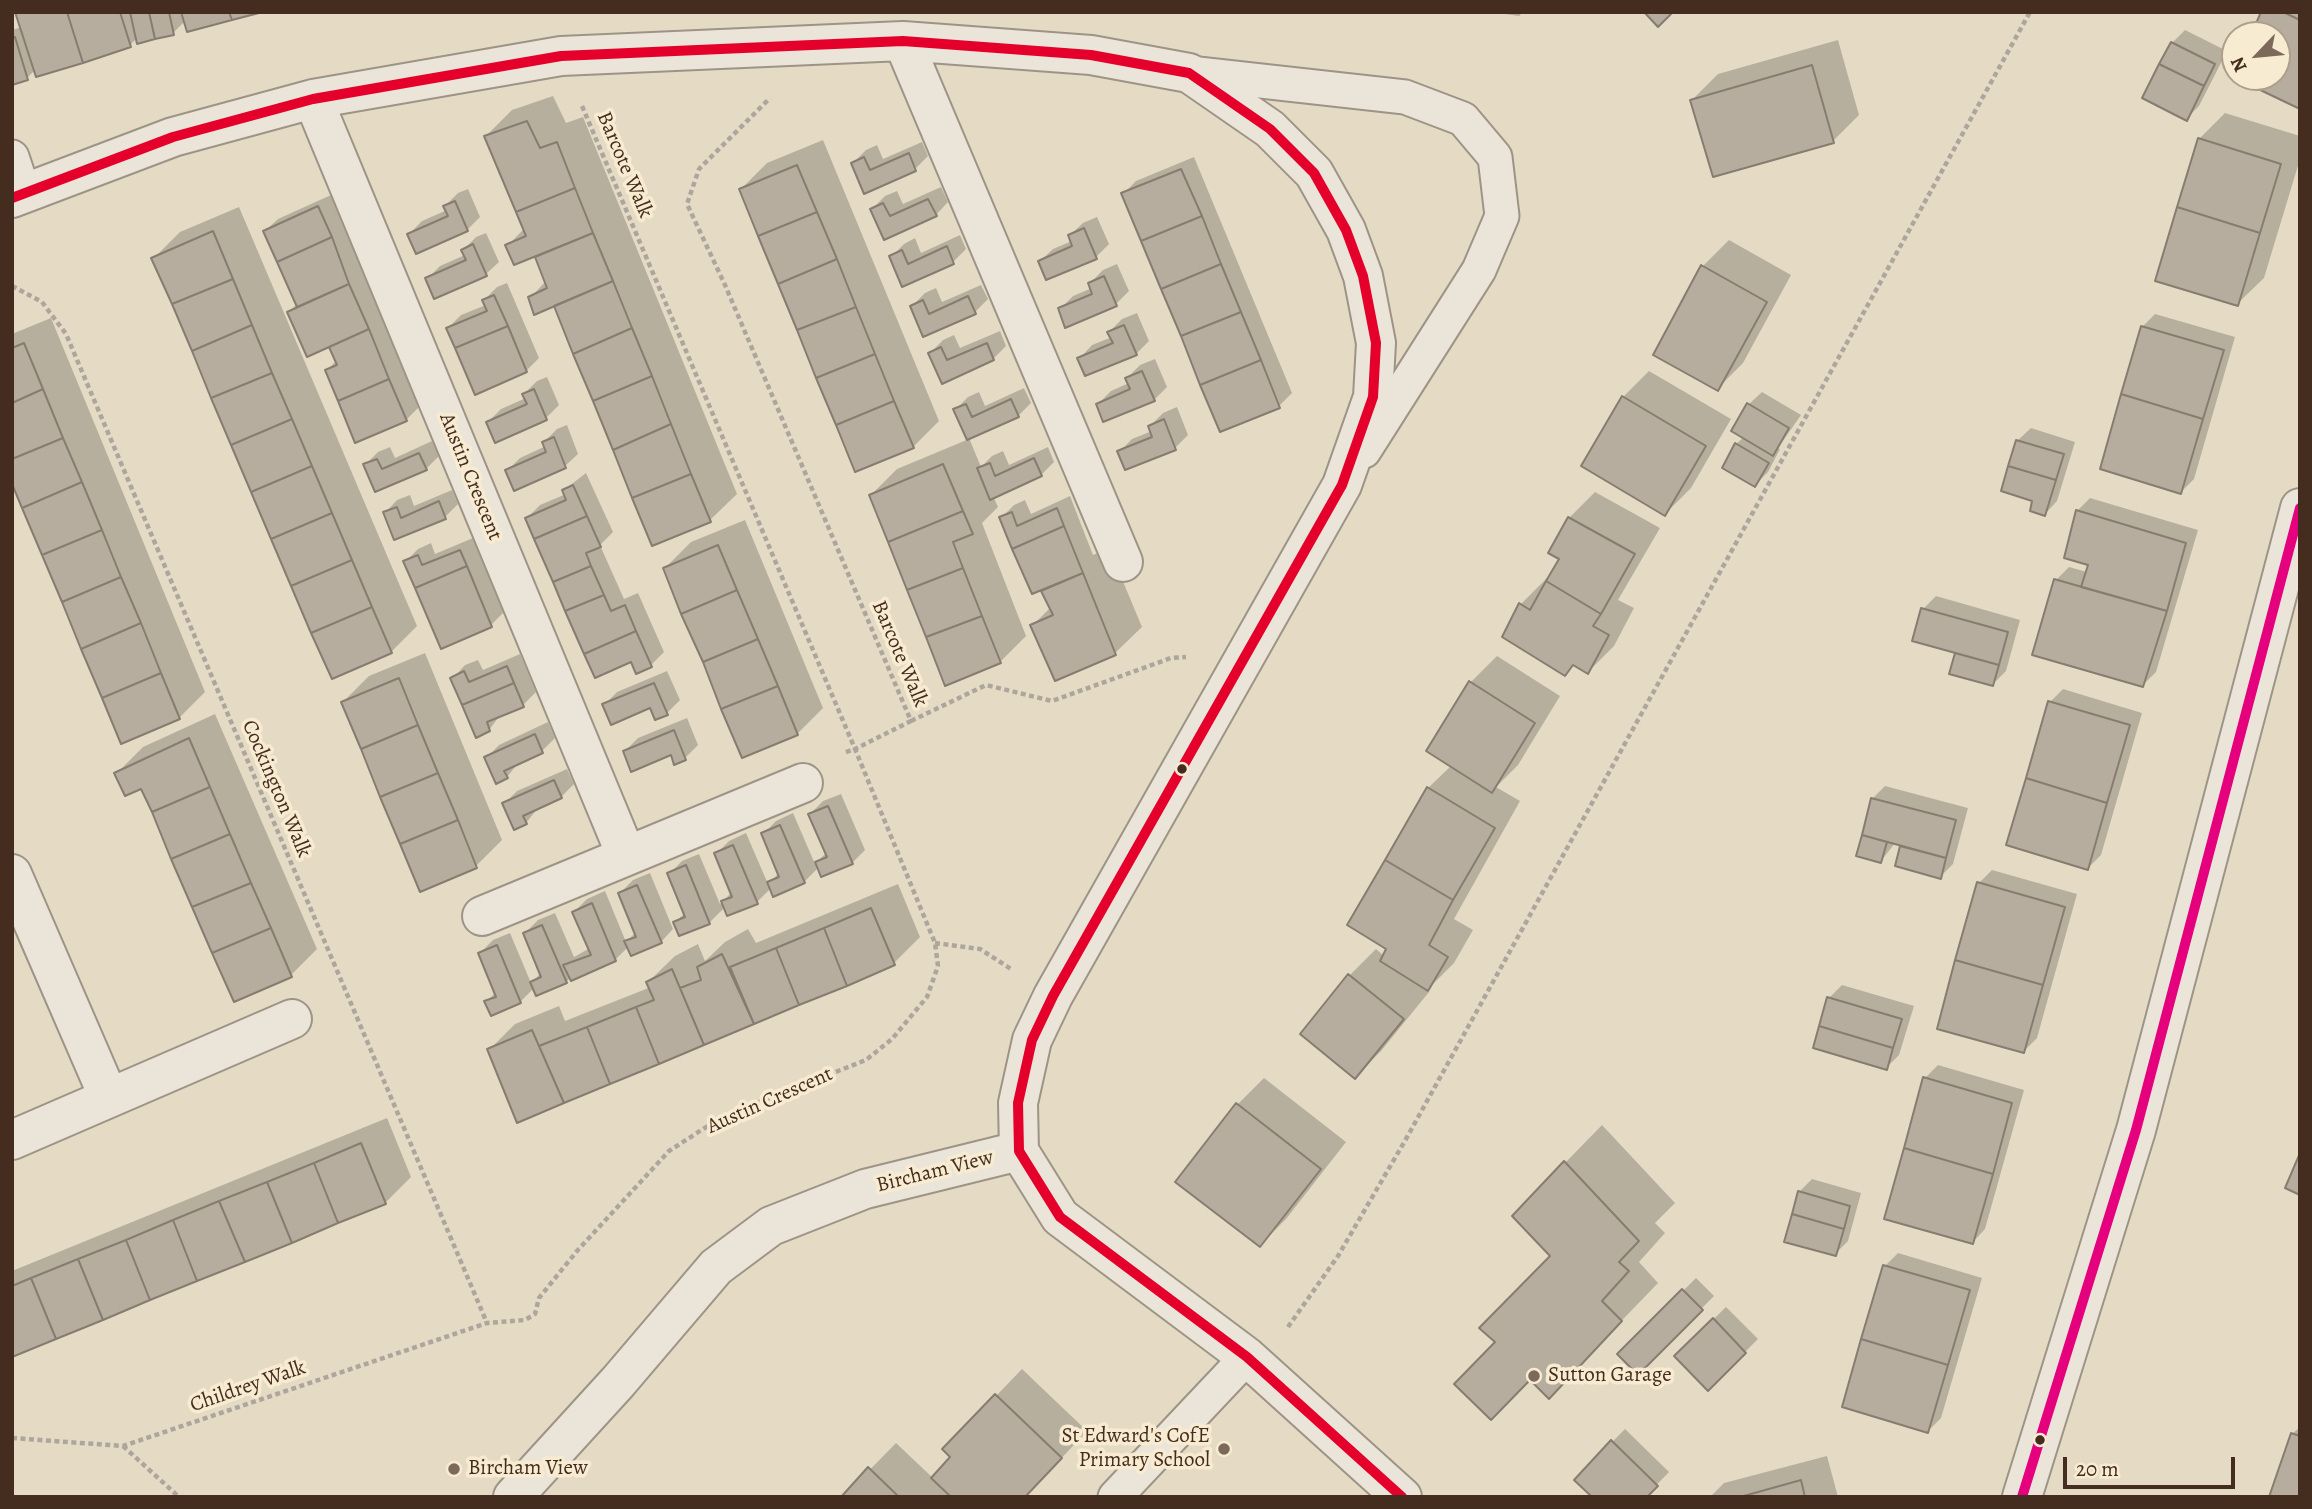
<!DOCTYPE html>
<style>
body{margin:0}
#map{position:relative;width:2312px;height:1509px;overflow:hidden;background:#e5dbc5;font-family:Alegreya,serif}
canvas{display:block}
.frame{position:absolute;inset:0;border:14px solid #442c1f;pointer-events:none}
.north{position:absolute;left:2221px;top:21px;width:70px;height:70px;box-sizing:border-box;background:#f7ebd1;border:2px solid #af9f8a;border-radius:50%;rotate:244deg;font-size:19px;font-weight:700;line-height:28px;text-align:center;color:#442c1f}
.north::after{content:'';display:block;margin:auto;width:24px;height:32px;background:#7c6959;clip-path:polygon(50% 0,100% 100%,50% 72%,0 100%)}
.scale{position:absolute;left:2063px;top:1457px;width:172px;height:32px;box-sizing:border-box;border:4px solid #442c1f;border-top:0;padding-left:9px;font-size:21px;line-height:24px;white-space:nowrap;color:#442c1f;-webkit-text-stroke:5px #f7ebd1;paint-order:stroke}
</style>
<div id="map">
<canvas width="2312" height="1509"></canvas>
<div class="frame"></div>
<div class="north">N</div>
<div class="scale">20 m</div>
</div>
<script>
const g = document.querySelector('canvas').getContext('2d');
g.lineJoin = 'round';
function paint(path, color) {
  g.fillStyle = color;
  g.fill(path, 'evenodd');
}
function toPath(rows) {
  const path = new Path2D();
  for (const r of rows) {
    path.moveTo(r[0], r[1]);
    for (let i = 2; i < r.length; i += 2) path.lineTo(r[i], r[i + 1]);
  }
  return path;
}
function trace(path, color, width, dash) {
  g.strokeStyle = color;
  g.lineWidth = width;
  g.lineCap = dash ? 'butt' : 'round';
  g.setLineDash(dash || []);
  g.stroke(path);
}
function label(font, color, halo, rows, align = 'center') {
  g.font = font + ' Alegreya,serif';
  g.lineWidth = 7;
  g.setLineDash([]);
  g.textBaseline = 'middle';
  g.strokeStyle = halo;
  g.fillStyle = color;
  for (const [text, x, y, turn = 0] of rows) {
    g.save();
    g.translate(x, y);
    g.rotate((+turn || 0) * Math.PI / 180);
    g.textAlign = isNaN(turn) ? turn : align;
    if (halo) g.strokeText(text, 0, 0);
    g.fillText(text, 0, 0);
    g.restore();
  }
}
paint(toPath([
 [17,12,256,12,185,21,173,33,137,38,130,45,35,70,27,78,12,83,12,30,22,27],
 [1491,12,1523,12,1519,16],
 [2263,12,2300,12,2300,107,2237,77,2277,77,2277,35,2253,35],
 [2185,30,2227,51,2199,106,2187,118,2172,43],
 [1838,40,1859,115,1833,141,1692,100,1718,74],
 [553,96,566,123,583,117,737,494,710,520,653,544,555,304,530,298,546,281,536,255,508,245,525,228,486,136,512,110],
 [2225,113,2300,136,2300,159,2264,278,2237,304,2199,139],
 [823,140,939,421,913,447,741,189,767,163],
 [922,142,928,156,915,169,865,192,853,163,866,150,877,145,883,159],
 [1194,157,1292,393,1279,406,1123,194,1136,181],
 [941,187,948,202,936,215,885,237,872,209,885,196,897,191,903,204],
 [468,189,480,217,467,230,409,234,422,221,447,210,445,206,458,193],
 [331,195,419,407,406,420,327,370,337,360,330,344,289,312,298,303,265,231,278,219],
 [239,207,417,626,391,652,154,258,180,232],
 [1097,217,1109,244,1096,257,1040,261,1053,249,1072,241,1070,235,1083,223],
 [486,233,499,262,486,274,427,279,440,266,465,255,463,250,476,237],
 [960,235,966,249,953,262,903,285,891,257,904,244,915,238,921,253],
 [1729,240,1791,275,1743,363,1717,389,1703,266],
 [1117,264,1129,291,1116,304,1060,309,1073,296,1092,288,1090,283,1103,270],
 [507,283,539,358,526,371,448,328,461,315,486,305,484,300,497,287],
 [981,285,988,299,975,312,924,335,912,306,925,293,936,288,942,302],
 [1137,313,1149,341,1136,354,1080,358,1092,345,1112,337,1109,332,1122,319],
 [2155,314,2235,337,2194,479,2181,492,2142,327],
 [51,318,205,692,179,718,12,480,12,334],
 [1000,331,1006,346,993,359,943,381,930,353,943,340,954,335,960,348],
 [1155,359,1167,387,1154,400,1098,404,1111,391,1129,383,1127,378,1140,365],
 [1649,371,1731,419,1691,488,1665,514,1623,397],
 [547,377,559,405,546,418,488,422,501,409,526,398,524,394,537,381],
 [1024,388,1031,403,1018,416,969,438,981,467,992,456,1003,451,1009,465,1048,447,1054,462,1041,475,993,496,998,507,982,523,1026,636,1000,662,871,495,897,469,969,439,955,410,968,397,979,392,985,406],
 [1762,392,1801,415,1778,448,1780,449,1768,472,1755,485,1736,444,1744,437,1749,404],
 [1177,407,1188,435,1175,448,1126,468,1119,452,1132,439,1152,431,1150,426,1163,413],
 [567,425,578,454,565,466,515,488,507,471,520,458,546,446,544,442,557,429],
 [2031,428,2075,442,2057,501,2045,514,2034,500,2018,440],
 [432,441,439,456,426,469,376,490,365,465,378,452,390,447,395,458],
 [586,473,613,532,600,545,603,552,624,599,638,593,664,652,651,665,527,518,540,505,566,494,564,490],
 [452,490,458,504,445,517,395,538,385,513,397,500,410,495,414,506],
 [1595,492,1660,528,1618,600,1634,608,1614,646,1588,672,1575,664,1565,673,1504,637,1521,604,1547,578,1550,580,1562,559,1569,518],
 [1070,496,1093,555,1109,548,1142,627,1115,653,1056,679,1032,626,1051,607,1043,591,1048,586,1001,518,1014,505,1025,500,1031,514],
 [2090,498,2198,530,2156,672,2143,685,2056,580,2069,567,2087,572,2090,563,2077,511],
 [745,520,823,708,797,734,665,568,691,542],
 [473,538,478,548,493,542,517,599,491,625,441,646,405,562,418,549,431,543,435,554],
 [1936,596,2020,620,2006,671,1993,684,1951,673,1957,652,1923,609],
 [425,653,502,840,476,866,421,889,343,702,369,676],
 [520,654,536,692,523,705,501,714,489,730,453,678,465,665,478,660,483,670],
 [1497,656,1560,696,1518,765,1496,787,1520,801,1454,919,1473,930,1454,963,1427,990,1429,992,1381,1051,1355,1077,1303,1034,1350,975,1376,949,1384,956,1428,788,1452,765,1471,682],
 [667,671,680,700,667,713,650,706,604,705,617,692],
 [2063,689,2142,713,2101,855,2088,868,2050,702],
 [215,714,317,949,291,975,142,786,117,773,143,747],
 [687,718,698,745,685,758,675,763,672,753,625,751,638,738],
 [548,722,555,738,542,751,519,762,507,777,486,758,499,745],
 [567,769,574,784,561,797,538,808,526,823,504,804,517,791],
 [1885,786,1968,808,1953,864,1940,877,1897,865,1902,845,1895,843,1881,861,1858,855,1872,799],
 [841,794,865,850,852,863,819,867,804,882,772,887,757,902,725,907,710,922,680,934,675,922,685,913,669,874,682,861,699,854,720,904,732,892,716,854,729,841,746,833,768,884,779,873,763,834,776,821,793,813,815,864,827,852,810,814,823,801],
 [1992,870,2077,894,2037,1038,2024,1051,1979,883],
 [650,873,673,929,661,942,629,946,615,960,571,977,566,982,534,988,520,1002,486,1002,496,992,480,953,493,940,510,933,531,983,541,973,525,933,538,920,555,913,574,957,590,948,574,912,587,899,605,891,626,942,636,932,620,893,633,880],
 [898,884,920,937,894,963,518,1121,489,1050,515,1024,559,1006,565,1021,651,987,648,982,675,956,698,944,705,961,725,942,748,929,756,943],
 [1842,985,1914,1006,1899,1055,1886,1068,1829,998],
 [1938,1065,2024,1090,1985,1229,1973,1242,1925,1078],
 [1264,1078,1346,1142,1286,1219,1260,1245,1178,1181,1238,1104],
 [387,1118,411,1177,385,1203,12,1355,12,1271],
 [1602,1125,1675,1203,1655,1223,1665,1233,1639,1262,1658,1283,1549,1396,1498,1342,1552,1256,1565,1163],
 [1812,1179,1861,1193,1848,1241,1835,1254,1799,1192],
 [1898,1253,1982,1278,1941,1418,1928,1431,1885,1266],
 [1696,1278,1714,1296,1638,1372,1620,1354],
 [1726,1307,1758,1339,1708,1389,1676,1356],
 [1022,1369,1087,1431,1025,1497,843,1497,896,1443,933,1478,953,1457,945,1449],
 [2300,1427,2300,1497,2292,1434],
 [1625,1429,1669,1472,1645,1497,1576,1479],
 [1827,1456,1838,1497,1710,1497,1724,1483]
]), '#0003');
const building = toPath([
 [15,12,67,12,83,63,36,77,15,12],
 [67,12,120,12,131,47,83,63,67,12],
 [130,12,149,12,155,39,137,44,130,12],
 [149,12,169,12,174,35,155,39,149,12],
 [181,12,229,12,232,20,187,32,181,12],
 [229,12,263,12,232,20,229,12],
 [1644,12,1673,12,1658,27,1644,12],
 [2261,12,2283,12,2300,20,2300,109,2231,76,2235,68,2235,77,2277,77,2277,35,2251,35,2261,12],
 [15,37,28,80,12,85,12,38,15,37],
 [2171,42,2215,64,2204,86,2159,64,2171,42],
 [2159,64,2204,86,2187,121,2142,98,2159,64],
 [1812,65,1834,143,1713,177,1690,100,1812,65],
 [527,121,540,148,557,142,575,188,516,212,484,136,527,121],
 [2198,138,2281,164,2260,233,2177,207,2198,138],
 [909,153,916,171,864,194,851,163,864,157,870,170,909,153],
 [797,165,817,212,758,236,739,189,797,165],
 [1181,169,1202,216,1141,241,1121,193,1181,169],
 [575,188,593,233,514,265,505,245,526,236,516,212,575,188],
 [928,199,937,216,884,240,870,209,883,203,890,216,928,199],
 [455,201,468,231,416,254,407,234,448,216,443,206,455,201],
 [318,206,332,237,277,262,263,231,318,206],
 [2177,207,2260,233,2238,306,2155,281,2177,207],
 [817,212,837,259,778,284,758,236,817,212],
 [1202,216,1221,264,1161,289,1141,241,1202,216],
 [1084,228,1097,259,1046,280,1038,261,1072,246,1068,235,1084,228],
 [213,231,233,279,172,304,151,258,213,231],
 [593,233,613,281,534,315,528,297,547,288,535,257,593,233],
 [332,237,349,284,297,307,277,262,332,237],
 [473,244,487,276,434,299,425,278,466,260,461,250,473,244],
 [947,246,954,264,902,287,889,256,902,250,908,264,947,246],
 [837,259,856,307,797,330,778,284,837,259],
 [1221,264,1241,312,1181,336,1161,289,1221,264],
 [1701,265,1767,302,1718,391,1653,355,1701,265],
 [1104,276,1117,306,1065,328,1058,308,1092,294,1088,283,1104,276],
 [233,279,252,325,192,351,172,304,233,279],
 [613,281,632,328,573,354,554,306,613,281],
 [349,284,369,329,307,357,287,312,349,284],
 [494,295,508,326,455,348,446,328,487,311,482,300,494,295],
 [968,296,976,314,923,337,910,306,923,300,929,314,968,296],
 [856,307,875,354,816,378,797,330,856,307],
 [1241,312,1261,360,1200,385,1181,336,1241,312],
 [252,325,272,373,211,398,192,351,252,325],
 [1124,325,1137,355,1085,376,1077,358,1113,343,1107,332,1124,325],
 [508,326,527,372,475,395,455,348,508,326],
 [2141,326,2224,350,2203,419,2121,394,2141,326],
 [632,328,652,376,593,401,573,354,632,328],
 [369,329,389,379,338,401,325,370,337,365,329,347,369,329],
 [24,343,43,389,12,403,12,348,24,343],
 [987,343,994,360,942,384,928,353,941,347,947,360,987,343],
 [875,354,894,401,836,425,816,378,875,354],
 [1261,360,1280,408,1220,432,1200,385,1261,360],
 [1142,371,1155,401,1103,422,1096,404,1130,389,1125,378,1142,371],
 [272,373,292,419,231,445,211,398,272,373],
 [652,376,671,424,613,450,593,401,652,376],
 [389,379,407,421,355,443,338,401,389,379],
 [43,389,63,438,12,459,12,403,43,389],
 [534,389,547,420,495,443,486,422,527,404,522,394,534,389],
 [2121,394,2203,419,2181,494,2100,469,2121,394],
 [1622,396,1706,446,1665,516,1581,466,1622,396],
 [1011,399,1019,417,967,440,953,409,966,404,972,417,1011,399],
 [894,401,914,448,855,472,836,425,894,401],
 [1747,403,1789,428,1773,456,1731,431,1747,403],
 [292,419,312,466,251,492,231,445,292,419],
 [1164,419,1176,450,1125,470,1117,451,1152,437,1148,426,1164,419],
 [671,424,691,474,632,498,613,450,671,424],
 [554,437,566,468,514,491,505,470,546,452,542,442,554,437],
 [63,438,82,482,22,508,12,484,12,459,63,438],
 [2016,440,2064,454,2056,480,2008,466,2016,440],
 [1735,443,1769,463,1755,487,1722,468,1735,443],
 [419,453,427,470,375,492,363,464,377,459,382,469,419,453],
 [1034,458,1042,476,990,500,977,468,990,463,995,476,1034,458],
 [943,464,963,511,888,542,869,495,943,464],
 [312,466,332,513,271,539,251,492,312,466],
 [2008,466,2056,480,2045,516,2030,511,2032,501,2001,491,2008,466],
 [691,474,711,522,652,546,632,498,691,474],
 [82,482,102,530,42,555,22,508,82,482],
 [573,485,587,516,534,539,525,518,566,500,562,490,573,485],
 [439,501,446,519,394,540,383,512,397,507,401,518,439,501],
 [1057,508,1064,526,1012,549,999,517,1012,512,1017,526,1057,508],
 [2076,510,2186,543,2167,611,2081,587,2088,565,2064,558,2076,510],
 [963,511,973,534,953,542,963,568,907,590,888,542,963,511],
 [332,513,352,560,291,586,271,539,332,513],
 [587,516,601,547,586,553,591,566,553,582,534,539,587,516],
 [1568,517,1635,554,1601,614,1546,581,1559,559,1548,553,1568,517],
 [1064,526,1083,573,1032,594,1012,549,1064,526],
 [102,530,121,577,62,602,42,555,102,530],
 [718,545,737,590,681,614,663,568,718,545],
 [460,550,467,566,415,588,403,561,418,555,422,565,460,550],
 [352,560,372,607,311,633,291,586,352,560],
 [467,566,492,627,441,649,415,588,467,566],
 [591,566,604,595,565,611,553,582,591,566],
 [963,568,982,616,926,637,907,590,963,568],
 [1083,573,1116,655,1055,681,1030,625,1053,615,1041,591,1083,573],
 [121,577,141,623,81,649,62,602,121,577],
 [2054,579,2167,611,2143,687,2032,655,2054,579],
 [1546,581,1601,614,1593,626,1609,635,1588,674,1573,665,1565,676,1502,637,1519,603,1530,610,1546,581],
 [737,590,758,639,703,662,681,614,737,590],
 [604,595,611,611,625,605,636,631,584,654,565,611,604,595],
 [372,607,392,653,332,679,311,633,372,607],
 [1921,608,2008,632,1999,665,1912,641,1921,608],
 [982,616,1001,663,945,686,926,637,982,616],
 [141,623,161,673,102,698,81,649,141,623],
 [636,631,652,667,636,674,631,662,595,678,584,654,636,631],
 [758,639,778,686,721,709,703,662,758,639],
 [1955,653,1999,665,1993,686,1949,674,1955,653],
 [507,666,514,683,462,705,450,678,464,671,469,682,507,666],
 [161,673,180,719,121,744,102,698,161,673],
 [399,678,418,725,361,749,341,702,399,678],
 [1469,681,1535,723,1492,793,1426,751,1469,681],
 [514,683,524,707,487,722,490,731,476,738,462,705,514,683],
 [654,683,668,715,655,720,650,708,611,725,602,704,654,683],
 [778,686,798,735,742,758,721,709,778,686],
 [2048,701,2130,725,2107,803,2026,778,2048,701],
 [418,725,438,773,380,797,361,749,418,725],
 [674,730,686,760,674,765,671,755,631,772,623,751,674,730],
 [535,734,543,753,504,771,508,778,496,784,484,757,535,734],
 [189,738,210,787,152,812,141,789,125,796,114,773,189,738],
 [438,773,458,820,400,844,380,797,438,773],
 [2026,778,2107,803,2088,870,2006,845,2026,778],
 [554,780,562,798,523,816,527,824,514,830,502,803,554,780],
 [210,787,230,834,171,859,152,812,210,787],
 [1427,787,1495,828,1453,900,1385,860,1427,787],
 [1871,798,1956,820,1946,858,1862,835,1871,798],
 [828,806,853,864,821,877,815,862,827,857,808,814,828,806],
 [458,820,477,868,420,892,400,844,458,820],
 [780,825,805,883,773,897,767,882,779,877,761,833,780,825],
 [230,834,251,883,192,907,171,859,230,834],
 [1862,835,1887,842,1881,863,1856,856,1862,835],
 [733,845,758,904,727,916,721,901,732,897,714,853,733,845],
 [1900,846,1946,858,1941,879,1895,866,1900,846],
 [1385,860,1453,900,1429,945,1448,957,1428,991,1380,961,1386,949,1347,925,1385,860],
 [686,865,710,924,679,936,673,922,685,917,667,873,686,865],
 [1977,882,2065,907,2043,985,1955,960,1977,882],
 [251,883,271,928,212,953,192,907,251,883],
 [637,885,662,943,631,956,624,941,636,937,618,893,637,885],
 [592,903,616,961,571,981,563,965,591,955,572,912,592,903],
 [871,908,895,965,847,986,824,928,871,908],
 [542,925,567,983,536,996,530,982,541,977,523,933,542,925],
 [271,928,292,977,234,1002,212,953,271,928],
 [824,928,847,986,799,1005,776,948,824,928],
 [497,945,521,1003,491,1016,484,1001,496,997,478,953,497,945],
 [776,948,799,1005,754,1024,730,967,776,948],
 [722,954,754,1024,704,1045,680,988,701,980,697,967,722,954],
 [1955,960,2043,985,2024,1053,1937,1029,1955,960],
 [672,969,704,1045,659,1064,636,1007,654,1000,646,982,672,969],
 [1348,974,1404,1019,1355,1079,1300,1034,1348,974],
 [1827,997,1902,1019,1893,1048,1819,1026,1827,997],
 [636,1007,659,1064,610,1084,587,1027,636,1007],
 [1819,1026,1893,1048,1887,1070,1813,1048,1819,1026],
 [587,1027,610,1084,564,1103,539,1046,587,1027],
 [532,1030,564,1103,517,1123,487,1049,532,1030],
 [1923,1077,2012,1103,1993,1174,1904,1148,1923,1077],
 [1236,1103,1321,1169,1260,1247,1175,1182,1236,1103],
 [361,1143,386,1204,338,1223,314,1163,361,1143],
 [1904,1148,1993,1174,1973,1244,1884,1219,1904,1148],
 [2300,1153,2300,1195,2285,1188,2300,1153],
 [1564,1161,1639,1241,1619,1262,1629,1271,1602,1301,1622,1321,1549,1399,1530,1380,1491,1420,1454,1384,1495,1342,1479,1328,1550,1256,1512,1216,1564,1161],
 [314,1163,338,1223,292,1243,267,1182,314,1163],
 [267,1182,292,1243,245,1262,219,1201,267,1182],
 [1798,1191,1850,1206,1844,1229,1792,1214,1798,1191],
 [219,1201,245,1262,197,1281,173,1220,219,1201],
 [1792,1214,1844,1229,1836,1256,1784,1242,1792,1214],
 [173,1220,197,1281,150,1300,126,1240,173,1220],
 [126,1240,150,1300,103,1320,78,1259,126,1240],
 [78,1259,103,1320,56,1339,31,1278,78,1259],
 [1883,1265,1970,1290,1948,1365,1861,1339,1883,1265],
 [31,1278,56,1339,12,1357,12,1286,31,1278],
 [1682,1289,1703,1310,1638,1375,1617,1354,1682,1289],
 [1713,1318,1746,1353,1708,1391,1674,1356,1713,1318],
 [1861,1339,1948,1365,1928,1433,1842,1407,1861,1339],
 [995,1394,1062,1458,1025,1497,951,1497,931,1478,950,1457,942,1449,995,1394],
 [2291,1433,2300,1436,2300,1497,2269,1497,2291,1433],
 [1611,1440,1658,1486,1647,1497,1592,1497,1574,1480,1611,1440],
 [868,1467,899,1497,841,1497,868,1467],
 [1801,1480,1805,1497,1740,1497,1801,1480]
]);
paint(building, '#b6ad9e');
trace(building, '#867d70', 2);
const lane = toPath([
 [1189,73,1405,97,1463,119,1495,157,1502,216,1479,270,1364,451],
 [12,157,24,193],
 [1115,1497,1247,1357]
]);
const street = toPath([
 [903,41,1123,562],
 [313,99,626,855],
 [12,198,173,137,313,99,561,56,903,41,1091,55,1189,73,1270,129,1314,173,1346,230,1363,276,1376,343,1373,397,1342,485,1053,996,1032,1040,1018,1103,1019,1151,1060,1217,1247,1357,1402,1497],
 [12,874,109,1098],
 [482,916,803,783],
 [12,1140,292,1019],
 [513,1497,618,1382,716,1267,771,1226,865,1189,1019,1151],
 [2022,1497,2136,1130,2300,508]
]);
trace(lane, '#9d9486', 37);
trace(street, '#9d9486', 42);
trace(toPath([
 [582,106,855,749,911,721,725,285,687,204,699,169,770,98],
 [12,286,42,302,66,334,487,1323],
 [911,721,986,685,1052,701,1171,658,1186,657],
 [935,943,980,949,1011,969],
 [1288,1327,1338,1256,1406,1139,2030,12],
 [12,1438,123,1446,487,1323,525,1320,535,1314,539,1298,577,1251,669,1151,717,1120,749,1106,866,1060,892,1039,927,997,938,966,935,943,855,749,843,753],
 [123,1446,179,1497]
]), '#ada69d', 4.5, [5, 3.5]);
trace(lane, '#eae4d9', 33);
trace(street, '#eae4d9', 38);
trace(toPath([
 [12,198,173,137,313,99,561,56,903,41,1091,55,1189,73,1270,129,1314,173,1346,230,1363,276,1376,343,1373,397,1342,485,1053,996,1032,1040,1018,1103,1019,1151,1060,1217,1247,1357,1402,1497]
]), '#e4002b', 10);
trace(toPath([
 [2022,1497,2136,1130,2300,508]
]), '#e5007d', 10);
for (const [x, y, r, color] of [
 [1182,769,6,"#442c1f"],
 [1534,1376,7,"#7c6959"],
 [2040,1440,6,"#442c1f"],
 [1224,1449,7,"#7c6959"],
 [454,1469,7,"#7c6959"]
]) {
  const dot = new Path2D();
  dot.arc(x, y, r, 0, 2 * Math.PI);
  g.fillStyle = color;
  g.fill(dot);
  trace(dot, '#f7ebd1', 2.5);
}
label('21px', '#442c1f', '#f7ebd1', [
 ["Barcote Walk",624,165,67],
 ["Austin Crescent",470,477,68],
 ["Barcote Walk",899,654,67],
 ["Cockington Walk",276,789,67],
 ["Austin Crescent",770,1101,-24],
 ["Bircham View",935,1172,-14],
 ["Childrey Walk",248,1387,-19]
]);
label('21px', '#442c1f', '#f7ebd1', [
 ["Sutton Garage",1548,1376],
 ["St Edward's CofE",1210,1437,"right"],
 ["Primary School",1210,1461,"right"],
 ["Bircham View",468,1469]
], 'left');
</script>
